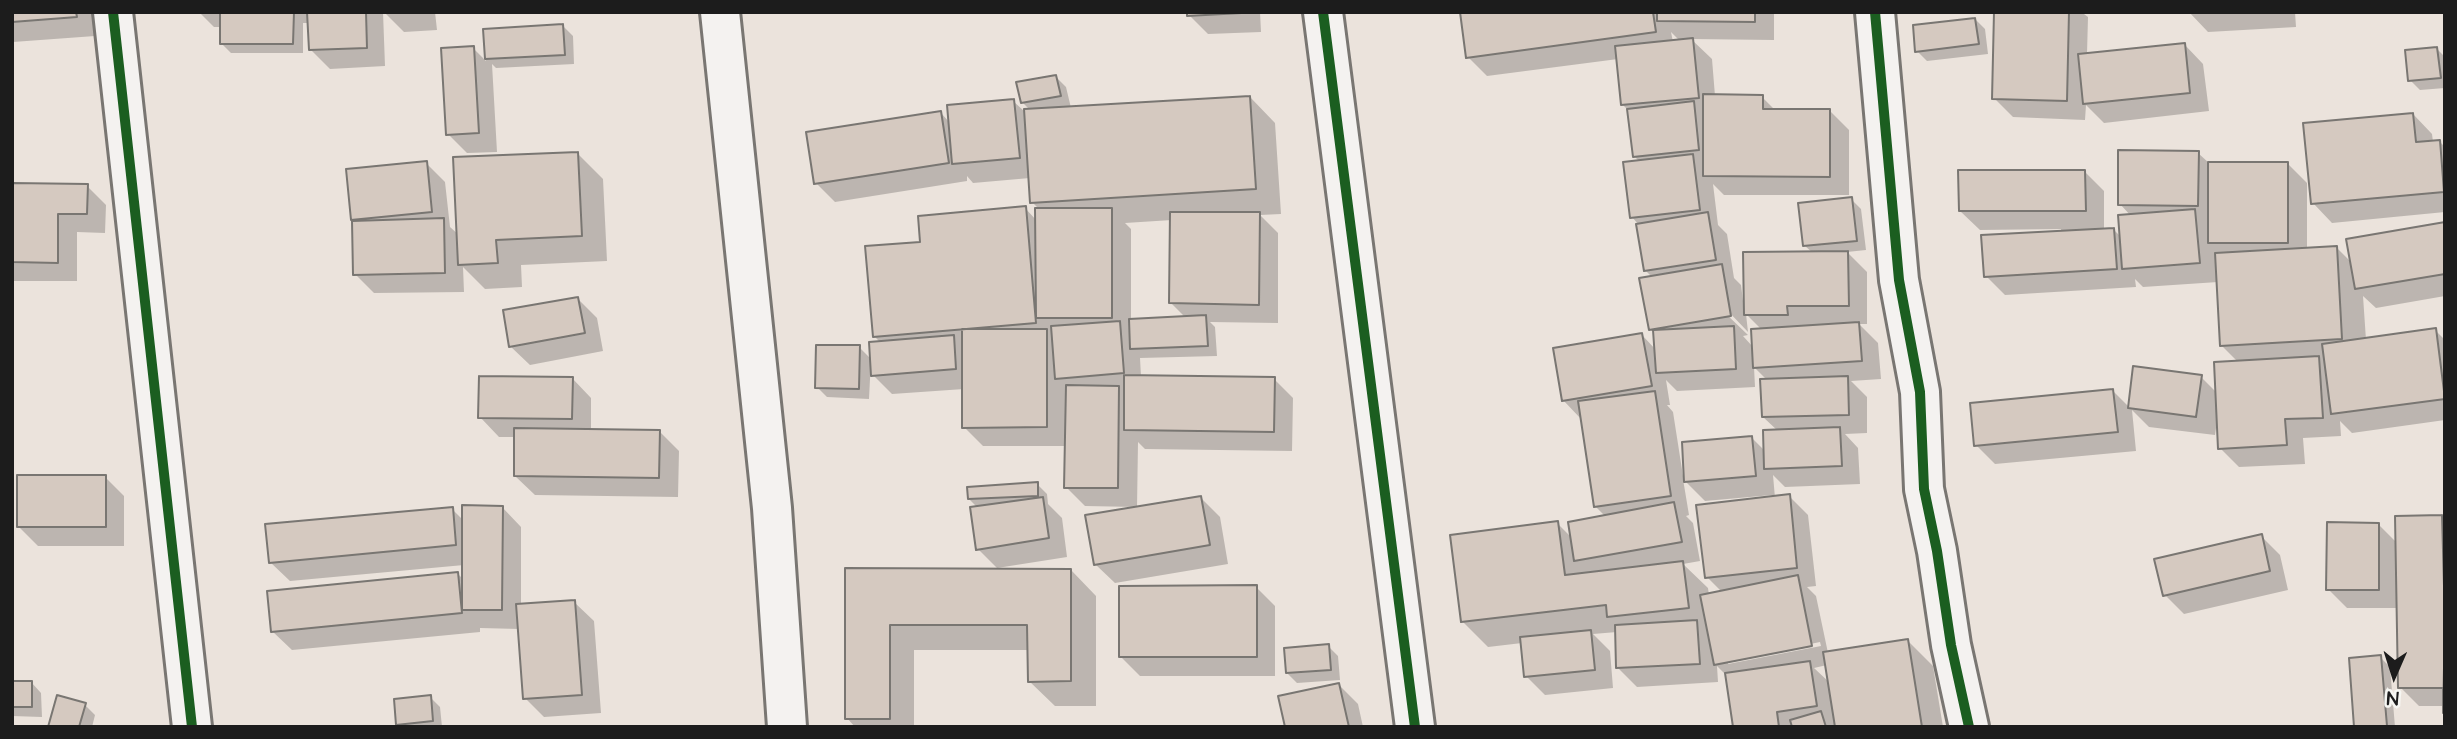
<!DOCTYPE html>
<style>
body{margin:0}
#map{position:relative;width:2457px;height:739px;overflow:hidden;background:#ebe3dc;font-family:"Architects Daughter",sans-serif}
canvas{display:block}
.frame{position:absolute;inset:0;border:14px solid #1c1c1c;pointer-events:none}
.north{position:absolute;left:2359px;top:641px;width:70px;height:70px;-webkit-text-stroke:5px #f6f6f2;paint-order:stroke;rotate:183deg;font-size:19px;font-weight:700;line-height:28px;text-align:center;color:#1c1c1c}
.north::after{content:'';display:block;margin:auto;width:24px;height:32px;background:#1c1c1c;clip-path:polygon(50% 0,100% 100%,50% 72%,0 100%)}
</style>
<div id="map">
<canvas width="2457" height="739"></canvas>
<div class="frame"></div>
<div class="north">N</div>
</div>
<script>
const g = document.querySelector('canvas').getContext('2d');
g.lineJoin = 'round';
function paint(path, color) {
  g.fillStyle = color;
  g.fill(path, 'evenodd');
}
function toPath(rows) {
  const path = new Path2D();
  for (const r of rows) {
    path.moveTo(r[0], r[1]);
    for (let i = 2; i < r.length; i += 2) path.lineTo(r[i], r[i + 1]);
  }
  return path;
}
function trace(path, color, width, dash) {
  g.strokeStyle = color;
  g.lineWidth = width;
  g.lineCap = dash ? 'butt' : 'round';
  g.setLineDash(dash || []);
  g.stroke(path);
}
paint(toPath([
 [12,12,93,12,95,36,13,42],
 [199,12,383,12,385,66,330,69,311,50,310,23,303,23,303,53,231,53,221,43,221,27,214,27],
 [384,12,435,12,437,30,404,32],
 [1189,12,1260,12,1261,32,1208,34,1189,15],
 [1462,12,1774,12,1774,40,1691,39,1712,59,1715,96,1762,97,1776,111,1830,111,1849,130,1849,195,1724,195,1713,184,1718,225,1727,234,1734,278,1741,285,1743,301,1746,301,1813,253,1805,246,1851,199,1861,209,1866,250,1847,252,1867,272,1867,324,1859,324,1878,343,1881,379,1851,381,1867,397,1867,433,1845,434,1858,448,1860,484,1785,487,1773,475,1775,498,1789,496,1808,515,1816,586,1807,587,1816,596,1828,653,1908,641,1933,666,1943,727,1837,727,1836,725,1735,727,1727,676,1717,666,1718,682,1637,687,1618,668,1617,632,1593,634,1610,651,1613,688,1545,695,1526,676,1522,643,1488,647,1462,621,1557,523,1572,538,1605,516,1595,506,1582,420,1563,400,1642,335,1656,350,1655,334,1651,329,1652,277,1645,270,1638,224,1632,217,1639,161,1634,156,1629,111,1622,104,1618,59,1487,76,1468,57],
 [1671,32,1680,41,1673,42],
 [1726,309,1748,332,1746,314,1762,330,1753,347,1743,336,1748,335,1723,311],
 [1754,367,1768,381,1763,417,1778,431,1765,451,1752,438,1683,476,1673,412,1667,405,1670,405,1666,380,1677,391,1755,387],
 [1683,479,1705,501,1772,495,1772,498,1707,577,1722,592,1709,595,1708,588,1683,564,1700,561,1693,523,1686,516,1689,515],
 [1820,642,1821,646,1728,664,1728,661],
 [1827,665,1830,683,1814,668],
 [1996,12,2094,12,2084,14,2088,17,2087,54,2184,44,2203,64,2209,111,2104,123,2086,105,2085,120,2013,117,1994,98],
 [2295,12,2296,27,2208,32,2189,12],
 [1975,19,1985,29,1988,54,1927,61,1917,51],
 [563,26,573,36,574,64,496,68,492,64,497,152,467,153,448,134,473,48,486,61,485,30],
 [2437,49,2445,57,2445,88,2420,90,2410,80],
 [1056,77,1066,87,1071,108,1250,97,1275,123,1281,214,1260,215,1278,233,1278,323,1210,322,1215,327,1217,356,1140,358,1141,377,1274,379,1293,398,1292,451,1145,449,1138,442,1137,508,1201,498,1220,517,1228,564,1115,583,1095,564,1136,507,1085,506,1066,487,1067,446,983,446,964,427,964,389,892,394,873,375,881,343,874,336,922,243,1025,208,1037,221,1037,207,1032,202,1030,178,973,183,967,176,967,181,835,202,816,183,941,113,950,123,1013,101,1024,111,1031,111,1023,103],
 [1172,220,1171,303,1186,318,1131,320,1131,229,1125,223],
 [2413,114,2432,134,2433,142,2439,141,2445,147,2445,212,2332,223,2313,203],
 [577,153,603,179,607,261,521,265,522,287,485,289,463,267,464,292,374,293,355,274,352,219,426,163,445,182,450,227,459,235],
 [2198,153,2209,163,2288,164,2307,183,2307,250,2337,248,2352,263,2445,224,2445,296,2376,308,2363,296,2366,340,2435,330,2445,340,2445,420,2352,433,2340,421,2341,436,2303,438,2305,464,2239,467,2220,448,2217,421,2215,435,2149,427,2132,410,2136,451,1995,464,1976,445,2113,391,2130,408,2135,368,2201,377,2217,393,2238,362,2221,345,2218,282,2143,287,2135,279,2136,287,2005,295,1986,276,2061,233,2061,229,1980,230,1960,211,2085,172,2104,191,2104,230,2114,230,2122,238,2131,216,2120,204],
 [12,185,87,186,106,205,105,233,77,232,77,281,12,281],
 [577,298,597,318,603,351,530,365,510,346],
 [859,347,871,359,869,399,827,397,817,387],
 [572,378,591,398,591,431,660,432,679,451,678,497,535,495,515,476,516,437,499,437,480,417],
 [105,477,124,496,124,546,38,546,19,527],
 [1037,484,1047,494,1048,504,1062,518,1067,557,997,568,978,549,978,508,969,499],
 [502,507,521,527,521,606,574,602,594,621,601,713,544,717,525,698,519,629,480,628,480,632,292,650,272,631,458,574,464,580,464,565,290,581,270,562,452,509,464,521],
 [2441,517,2445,520,2445,706,2419,706,2400,687,2398,608,2347,608,2328,589,2379,525,2397,543],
 [2261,536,2280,555,2288,590,2184,614,2165,595],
 [847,570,1071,570,1096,596,1096,706,1055,706,1029,681,1029,650,914,650,914,727,855,727,847,718],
 [1256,587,1275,606,1275,676,1140,676,1121,657],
 [1328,646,1338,656,1340,680,1297,683,1287,673],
 [2380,657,2390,667,2395,727,2356,727],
 [31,682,41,693,42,717,12,716,12,683],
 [1339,685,1358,704,1363,727,1286,727],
 [430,697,440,707,442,727,401,727,398,724],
 [85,705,95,715,92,727,50,727]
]), '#0003');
const building = toPath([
 [12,12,76,12,77,17,12,22,12,12],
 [220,12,294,12,293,44,220,44,220,12],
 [307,12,366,12,367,48,309,50,307,12],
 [1187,12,1242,12,1242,13,1187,16,1187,12],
 [1460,12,1653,12,1656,32,1466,58,1460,12],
 [1657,12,1755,12,1755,22,1657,21,1657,12],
 [1994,12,2069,12,2067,101,1992,99,1994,12],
 [1975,18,1979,44,1915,52,1913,25,1975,18],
 [563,24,565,55,485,59,483,29,563,24],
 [1693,38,1699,98,1621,105,1615,46,1693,38],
 [2185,43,2190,93,2083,104,2078,54,2185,43],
 [474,46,479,133,446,135,441,48,474,46],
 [2437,47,2441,78,2408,81,2405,50,2437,47],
 [1056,75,1061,96,1021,103,1016,82,1056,75],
 [1703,94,1763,95,1763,109,1830,109,1830,177,1703,176,1703,94],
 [1250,96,1256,189,1030,203,1024,109,1250,96],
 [1014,99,1020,158,952,164,947,105,1014,99],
 [1694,101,1699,150,1633,157,1627,109,1694,101],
 [941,111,949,163,814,184,806,132,941,111],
 [2413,113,2416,142,2440,140,2444,192,2311,204,2303,123,2413,113],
 [2118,150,2199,151,2198,206,2118,205,2118,150],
 [578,152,582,236,496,240,498,263,458,265,453,157,578,152],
 [1693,154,1700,210,1630,218,1623,162,1693,154],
 [427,161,432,212,351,220,346,169,427,161],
 [2208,162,2288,162,2288,243,2208,243,2208,162],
 [1958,170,2085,170,2086,211,1959,211,1958,170],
 [12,183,88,184,87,214,58,214,58,263,12,262,12,183],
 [1852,197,1857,241,1803,246,1798,203,1852,197],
 [1026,206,1036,323,873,337,865,246,920,242,918,216,1026,206],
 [1035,208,1112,208,1112,318,1036,318,1035,208],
 [2195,209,2200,263,2122,269,2118,215,2195,209],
 [1170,212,1260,212,1259,305,1169,303,1170,212],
 [1708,212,1716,260,1644,271,1636,224,1708,212],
 [444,218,445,273,353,275,352,221,444,218],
 [2445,222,2445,274,2355,289,2346,239,2445,222],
 [2114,228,2117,269,1984,277,1981,235,2114,228],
 [2337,246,2342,339,2220,346,2215,253,2337,246],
 [1848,251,1849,306,1787,306,1788,315,1744,315,1743,252,1848,251],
 [1722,264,1731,316,1649,330,1639,278,1722,264],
 [578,297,585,333,509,347,503,310,578,297],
 [1206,315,1208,346,1130,349,1129,319,1206,315],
 [1120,321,1124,373,1055,379,1051,326,1120,321],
 [1859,322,1862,361,1753,368,1751,329,1859,322],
 [1734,326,1736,369,1656,373,1653,330,1734,326],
 [2436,328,2445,399,2331,414,2322,344,2436,328],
 [962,329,1047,329,1047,427,962,428,962,329],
 [1642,333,1652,386,1562,401,1553,348,1642,333],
 [954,335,956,369,871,376,869,342,954,335],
 [816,345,860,345,859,389,815,388,816,345],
 [2319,356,2323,418,2285,419,2287,445,2218,449,2214,362,2319,356],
 [2133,366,2202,375,2196,417,2128,408,2133,366],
 [1124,375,1275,377,1274,432,1124,430,1124,375],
 [479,376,573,377,572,419,478,418,479,376],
 [1848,376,1849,415,1762,417,1760,379,1848,376],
 [1066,385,1119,386,1118,488,1064,488,1066,385],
 [2113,389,2118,432,1974,446,1970,403,2113,389],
 [1655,391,1671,496,1594,507,1578,401,1655,391],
 [1840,427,1842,466,1764,469,1763,430,1840,427],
 [514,428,660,430,659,478,514,476,514,428],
 [1752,436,1756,476,1684,482,1682,442,1752,436],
 [17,475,106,475,106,527,17,527,17,475],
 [1038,482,1038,496,968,499,967,487,1038,482],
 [1790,494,1797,568,1705,578,1696,505,1790,494],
 [1201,496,1210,545,1094,565,1085,515,1201,496],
 [1043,497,1049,538,976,550,970,507,1043,497],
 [1674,502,1682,542,1574,561,1568,522,1674,502],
 [462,505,503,506,502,610,462,610,462,505],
 [453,507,456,545,269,563,265,524,453,507],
 [2442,515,2445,622,2443,713,2443,688,2398,688,2395,516,2442,515],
 [1558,521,1565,575,1683,561,1689,608,1607,617,1606,605,1461,622,1450,535,1558,521],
 [2327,522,2379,523,2379,590,2326,590,2327,522],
 [2262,534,2270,571,2163,596,2154,559,2262,534],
 [845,568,1071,569,1071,681,1028,682,1027,625,890,625,890,719,845,719,845,568],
 [458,572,462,613,271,632,267,591,458,572],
 [1798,575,1812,646,1714,665,1700,595,1798,575],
 [1257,585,1257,657,1119,657,1119,586,1257,585],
 [575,600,582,695,523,699,516,604,575,600],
 [1697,620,1700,664,1616,668,1615,625,1697,620],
 [1591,630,1595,670,1524,677,1520,637,1591,630],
 [1908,639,1922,727,1835,727,1823,652,1908,639],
 [1329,644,1331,670,1286,673,1284,648,1329,644],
 [2381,655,2387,726,2354,727,2349,658,2381,655],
 [1810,661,1817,706,1777,712,1779,727,1733,727,1725,673,1810,661],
 [12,681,32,681,32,707,12,707,12,681],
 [1339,683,1349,727,1285,727,1278,696,1339,683],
 [57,695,86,703,79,727,48,727,57,695],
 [431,695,433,721,396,725,394,699,431,695],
 [1821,711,1826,727,1792,727,1790,720,1821,711]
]);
paint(building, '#d5c9c0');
trace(building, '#797672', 2);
const minor = toPath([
 [113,12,192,727],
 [720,12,772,508,787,727],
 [1323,12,1415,727],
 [1875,12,1899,280,1920,392,1924,489,1937,551,1951,645,1969,727]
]);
trace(minor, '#797672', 44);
trace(minor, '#f4f2f0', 38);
trace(toPath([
 [113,12,192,727],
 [1323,12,1415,727],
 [1875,12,1899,280,1920,392,1924,489,1937,551,1951,645,1969,727]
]), '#1b5e20', 10);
</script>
